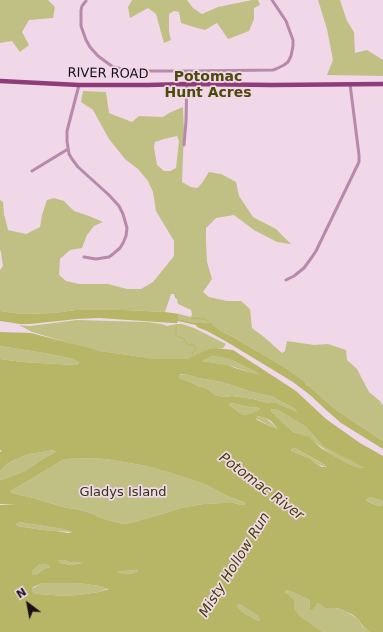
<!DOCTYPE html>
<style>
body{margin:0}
#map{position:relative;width:383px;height:632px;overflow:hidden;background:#f0d8e8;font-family:"DejaVu Sans",sans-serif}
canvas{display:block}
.north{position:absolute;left:8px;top:584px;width:40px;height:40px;-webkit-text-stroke:3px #f0d8e8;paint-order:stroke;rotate:328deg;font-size:11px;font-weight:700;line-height:16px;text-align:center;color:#181016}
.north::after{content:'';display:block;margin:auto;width:14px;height:18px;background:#181016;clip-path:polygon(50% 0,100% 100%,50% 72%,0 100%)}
</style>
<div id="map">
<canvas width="383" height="632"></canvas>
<div class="north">N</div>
</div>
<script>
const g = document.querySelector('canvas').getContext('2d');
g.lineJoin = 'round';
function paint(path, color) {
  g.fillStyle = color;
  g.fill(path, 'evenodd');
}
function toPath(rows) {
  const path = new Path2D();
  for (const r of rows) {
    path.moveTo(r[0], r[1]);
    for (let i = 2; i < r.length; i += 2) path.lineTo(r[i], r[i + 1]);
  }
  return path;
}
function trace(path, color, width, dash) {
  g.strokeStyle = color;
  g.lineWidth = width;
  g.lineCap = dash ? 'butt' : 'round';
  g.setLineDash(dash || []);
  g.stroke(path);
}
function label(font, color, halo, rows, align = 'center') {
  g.font = font + ' "DejaVu Sans",sans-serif';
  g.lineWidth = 3.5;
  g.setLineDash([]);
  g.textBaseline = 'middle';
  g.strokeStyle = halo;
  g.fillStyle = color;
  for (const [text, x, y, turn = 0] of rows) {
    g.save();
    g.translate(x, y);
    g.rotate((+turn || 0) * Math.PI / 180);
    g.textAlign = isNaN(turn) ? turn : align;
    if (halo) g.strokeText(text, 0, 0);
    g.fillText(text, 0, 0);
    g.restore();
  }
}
paint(toPath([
 [0,0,48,0,55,7,53,18,29,20,22,32,29,45,20,52,12,41,0,43],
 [132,0,187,0,193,8,202,14,218,7,252,0,258,0,260,5,254,8,254,19,249,31,228,39,217,23,205,30,197,28,181,23,179,12,174,11,169,14,169,32,171,40,164,43,156,14,148,8,130,18,128,7],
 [318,0,340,0,347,21,354,32,355,53,367,50,383,60,383,76,327,75,333,60,327,29],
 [83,91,106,92,109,113,132,122,139,116,163,117,169,113,183,107,184,131,182,182,191,187,197,188,202,183,209,172,221,174,236,182,239,196,253,217,276,229,291,244,277,242,254,230,234,215,216,218,206,228,206,242,207,262,212,279,203,292,209,297,227,301,241,301,250,309,252,328,264,337,282,353,285,351,287,341,314,345,328,344,346,350,347,360,357,369,369,392,380,401,383,406,383,441,336,410,309,386,306,385,305,382,286,368,231,336,221,331,213,325,211,322,207,323,199,322,197,323,178,319,179,314,191,317,192,314,191,310,178,304,177,299,175,298,174,294,171,294,165,312,124,310,76,310,54,313,21,314,0,311,0,270,3,266,1,252,0,250,0,200,3,202,4,214,8,230,26,234,40,227,42,215,47,200,54,198,64,201,74,211,89,216,103,222,94,226,87,235,82,248,70,250,60,259,59,275,66,281,79,284,108,284,127,289,141,289,153,282,174,256,174,241,156,211,153,192,148,181,138,169,125,159,109,139,93,110,81,102],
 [177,136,179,141,176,168,170,171,164,171,157,165,154,147,155,142,164,139],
 [77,320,147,322,162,324,167,326,176,324,182,324,194,328,226,344,223,348,216,348,187,359,156,359,100,351,89,349,32,332,19,325,30,326],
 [0,346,44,353,74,359,79,363,78,364,75,365,22,362,0,359],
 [212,356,225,358,234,361,256,372,262,376,228,365,202,361,202,360],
 [185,374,198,378,222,382,252,392,271,396,290,406,295,409,297,412,277,403,269,403,253,399,232,396,225,397,215,395,206,388,198,386,188,381,181,379,179,377,179,375],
 [231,403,250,407,259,408,260,409,249,414,244,415,240,413,229,405,229,404],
 [272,409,278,410,306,427,324,447,329,450,366,468,361,468,349,464,331,454,306,436,301,435,293,432,272,412,271,410],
 [258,416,266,418,278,429,277,429,272,427,257,419,255,418],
 [293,448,295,448,326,466,325,467,315,463,311,459,292,451,291,450],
 [54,450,56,451,56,452,42,459,37,463,25,471,12,476,0,480,0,471,7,464,14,460,29,454],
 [89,458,106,459,147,466,190,479,207,485,225,495,246,503,246,504,242,505,234,503,223,503,204,504,185,507,135,522,124,524,115,522,104,519,88,512,80,510,63,507,33,498,12,493,11,492,13,489,23,484,53,466,61,461,67,459],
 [370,497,383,501,383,505,378,506,366,500,367,498],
 [19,522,57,528,67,530,72,532,43,530,17,526,16,524],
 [58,560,63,560,70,562,83,563,72,565,60,563],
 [40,564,43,564,48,565,50,567,44,569,36,575,33,575,32,574,32,571],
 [135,570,138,570,138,571,131,574,119,573,115,572],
 [42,583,78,583,100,586,109,588,99,592,78,595,65,596,38,594,34,593,32,591,31,589,33,588],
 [286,590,290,591,308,599,310,601,309,610,310,611,318,603,325,608,336,608,345,611,358,619,362,626,369,632,323,632,300,616,294,608,294,604,285,591],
 [239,604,251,611,258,616,260,620,258,621,242,612,237,606]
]), '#c0c085');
paint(toPath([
 [76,310,124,310,165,312,179,314,178,319,197,323,199,322,207,323,211,322,213,325,221,331,231,336,286,368,305,382,306,385,309,386,336,410,383,441,383,449,341,423,325,409,310,395,293,382,227,342,207,331,197,327,196,325,178,321,177,323,172,323,99,318,77,319,30,324,20,324,0,321,0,311,21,314,54,313],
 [0,332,31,333,100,351,156,359,187,359,209,349,216,348,233,350,296,391,326,419,360,443,383,456,383,501,370,497,366,499,366,500,369,502,378,506,383,505,383,632,369,632,362,625,358,619,353,615,345,611,337,608,325,608,318,603,313,609,310,611,309,610,310,601,308,599,290,591,286,590,285,592,294,600,294,608,300,616,323,632,0,632,0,505,16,504,0,504,0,480,12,476,25,471,37,463,42,459,56,452,54,450,29,454,14,460,7,464,0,471,0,452,2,451,0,450,0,359,22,362,75,365,78,364,79,363,74,359,44,353,0,346],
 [212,356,225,358,234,361,256,372,260,375,235,368,228,365,202,361,203,360],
 [182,374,185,374,198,378,222,382,252,392,271,396,290,406,295,409,297,412,277,403,269,403,253,399,232,396,225,397,215,395,206,388,198,386,188,381,181,379,179,377,179,375],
 [231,403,250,407,259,408,260,409,249,414,244,415,240,413,229,405,229,404],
 [272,409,278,410,306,427,324,447,329,450,365,468,361,468,349,464,331,454,321,448,309,437,293,432,272,412,271,410],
 [258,416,266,418,271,421,278,429,272,427,257,420,256,418],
 [293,448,295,448,325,465,326,467,322,467,315,463,311,459,292,451,291,450],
 [89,458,106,459,147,466,190,479,207,485,225,495,246,503,246,504,242,505,234,503,223,503,204,504,185,507,135,522,124,524,115,522,104,519,88,512,80,510,63,507,33,498,12,493,11,492,11,491,15,488,23,484,53,466,61,461,67,459],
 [19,522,57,528,67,530,72,532,68,533,57,531,43,530,17,526,16,524],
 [58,560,63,560,70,562,83,563,72,565,60,563],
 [40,564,43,564,48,565,50,567,44,569,36,575,33,575,32,574,32,571],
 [135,570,138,570,138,571,131,574,119,573,116,572],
 [42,583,78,583,100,586,109,589,99,592,78,595,65,596,38,594,34,593,32,591,32,589,33,587],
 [239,604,251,611,258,616,260,620,258,621,242,612,237,606]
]), '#b7b667');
trace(toPath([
 [192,318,205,319,209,322],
 [176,326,176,335,178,337,183,338,188,345,194,345,196,349,192,353,193,356]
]), '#b7b667', 1);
trace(toPath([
 [86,1,82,6,81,10,81,26,86,40,90,47,98,56,113,67,132,71,187,71,273,70,276,69,284,65,288,62,291,56,293,46,293,40,286,21,272,0],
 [79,85,67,131,67,141,69,154,72,159,78,167,109,195,119,206,123,214,127,228,126,236,123,243,120,248,113,254,109,257,96,259,84,257],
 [184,145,186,121,187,71],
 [32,171,68,149],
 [286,280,294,276,304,268,312,257,316,251,359,162,359,155,350,84]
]), '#b889aa', 3);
trace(toPath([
 [0,81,79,85,148,85,187,84,272,85,383,84]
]), '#8f3c7b', 4.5);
label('13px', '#181016', '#f0d8e8', [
 ["RIVER ROAD",108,74,1]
]);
label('13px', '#343411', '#f0d8e8', [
 ["Gladys Island",123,493]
]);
label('bold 14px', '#4b4a0a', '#f0d8e8', [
 ["Potomac",208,77],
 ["Hunt Acres",208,93]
]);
label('italic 14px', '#424000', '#f0d8e8', [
 ["Potomac River",261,487,37],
 ["Misty Hollow Run",235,565,-58]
]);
</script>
